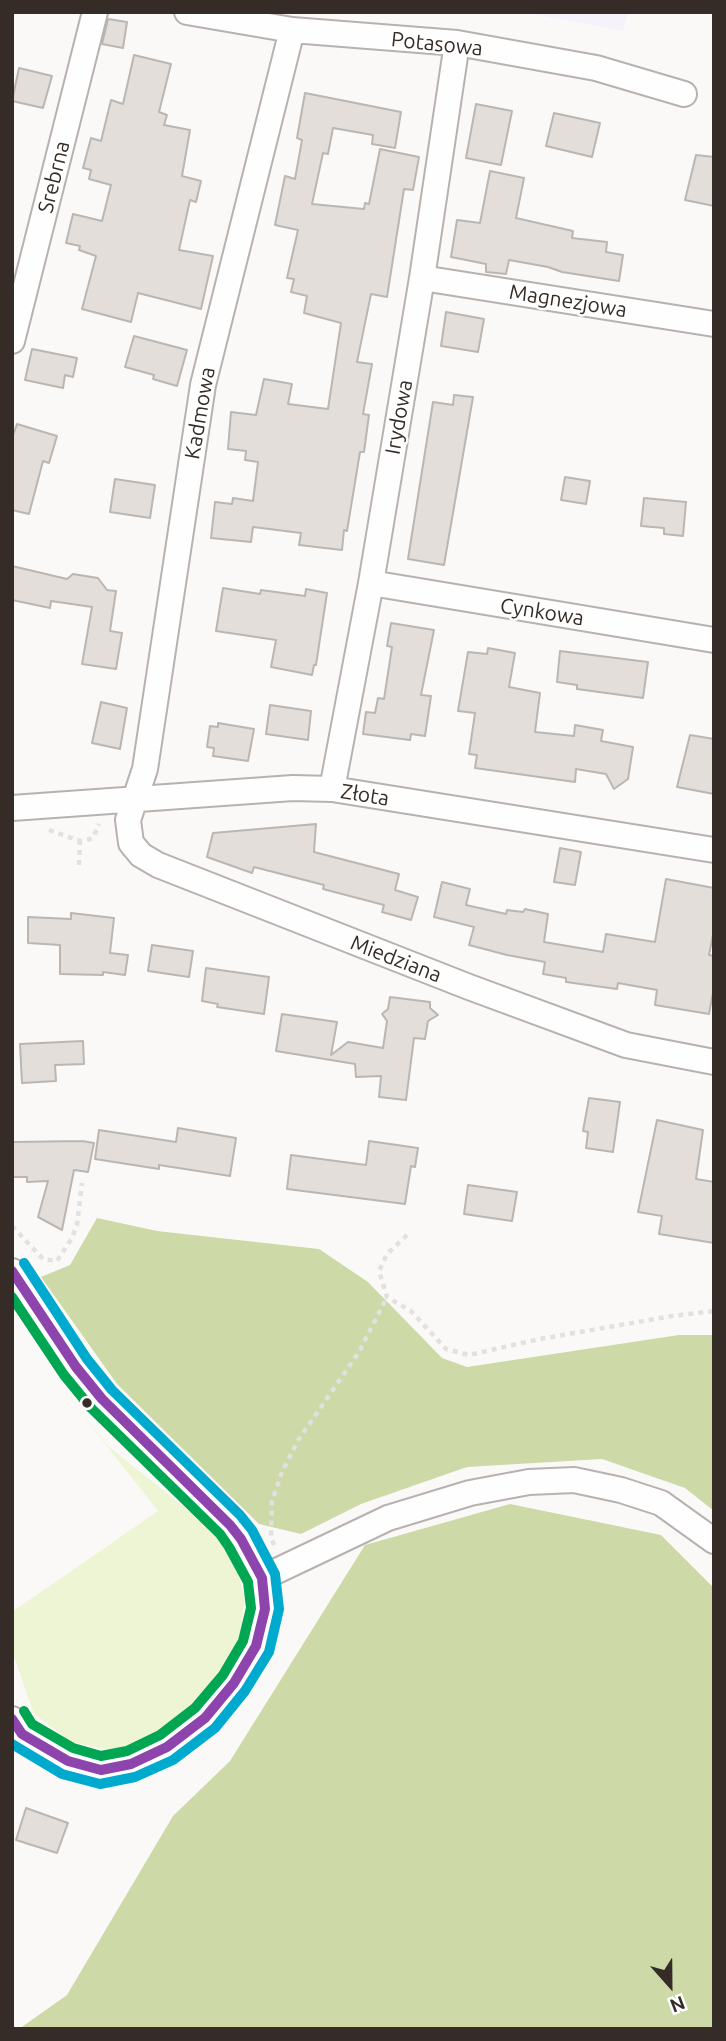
<!DOCTYPE html>
<meta charset="utf-8">
<style>
body{margin:0}
#map{position:relative;width:726px;height:2041px;overflow:hidden;background:#fbf9f7;font-family:Ubuntu,sans-serif}
canvas{display:block}
.frame{position:absolute;inset:0;border:14px solid #362c27;pointer-events:none}
.north{position:absolute;left:635px;top:1950px;width:70px;height:70px;-webkit-text-stroke:5px #fff;paint-order:stroke;rotate:159deg;font-size:19px;font-weight:700;line-height:28px;text-align:center;color:#362c27}
.north::after{content:'';display:block;margin:auto;width:24px;height:32px;background:#362c27;clip-path:polygon(50% 0,100% 100%,50% 72%,0 100%)}
</style>
<div id="map">
<canvas width="726" height="2041"></canvas>
<div class="frame"></div>
<div class="north">N</div>
</div>
<script>
const g = document.querySelector('canvas').getContext('2d');
g.lineJoin = 'round';
function paint(path, color) {
  g.fillStyle = color;
  g.fill(path, 'evenodd');
}
function toPath(rows) {
  const path = new Path2D();
  for (const r of rows) {
    path.moveTo(r[0], r[1]);
    for (let i = 2; i < r.length; i += 2) path.lineTo(r[i], r[i + 1]);
  }
  return path;
}
function trace(path, color, width, dash) {
  g.strokeStyle = color;
  g.lineWidth = width;
  g.lineCap = dash ? 'butt' : 'round';
  g.setLineDash(dash || []);
  g.stroke(path);
}
function label(font, color, halo, rows, align = 'center') {
  g.font = font + ' Ubuntu,sans-serif';
  g.lineWidth = 5;
  g.setLineDash([]);
  g.textBaseline = 'middle';
  g.strokeStyle = halo;
  g.fillStyle = color;
  for (const [text, x, y, turn = 0] of rows) {
    g.save();
    g.translate(x, y);
    g.rotate((+turn || 0) * Math.PI / 180);
    g.textAlign = isNaN(turn) ? turn : align;
    if (halo) g.strokeText(text, 0, 0);
    g.fillText(text, 0, 0);
    g.restore();
  }
}
paint(toPath([
 [523,12,628,12,623,31]
]), '#f6f2fb');
paint(toPath([
 [63,1390,108,1446,213,1530,237,1568,245,1600,239,1637,220,1672,183,1714,147,1741,109,1750,71,1742,34,1714,12,1651,12,1612,158,1511]
]), '#edf5d4');
paint(toPath([
 [97,1218,157,1231,319,1249,368,1282,442,1358,467,1367,679,1335,714,1335,714,1511,685,1488,602,1459,467,1467,361,1504,301,1534,259,1524,117,1384,41,1277,70,1265],
 [510,1504,661,1535,714,1588,714,2029,19,2029,67,1995,173,1816,230,1761,365,1545]
]), '#cdd9a7');
const building = toPath([
 [108,19,127,22,123,48,102,44,108,19],
 [134,55,171,64,159,112,167,115,164,125,190,130,182,176,201,181,196,202,190,200,179,250,213,256,201,309,138,293,131,322,82,309,96,256,79,250,80,246,66,243,73,214,102,221,111,185,89,179,91,170,83,168,91,138,101,141,111,100,123,104,134,55],
 [19,68,52,76,43,108,12,101,19,68],
 [305,93,401,112,395,148,372,144,373,135,333,128,328,154,323,153,312,204,364,209,365,203,369,204,380,149,419,157,413,190,404,189,387,297,371,294,357,362,372,364,363,414,369,415,364,452,360,452,347,531,344,530,342,550,299,545,301,533,253,527,251,542,211,538,215,502,232,504,233,498,253,501,258,462,245,460,246,451,228,449,231,412,256,415,264,379,292,384,288,404,328,409,341,323,304,313,307,296,291,292,294,279,287,278,298,230,275,225,285,176,295,179,302,140,297,138,305,93],
 [476,104,512,111,501,165,466,158,476,104],
 [554,113,600,123,592,157,546,146,554,113],
 [696,155,714,157,714,206,685,200,696,155],
 [490,171,524,178,516,218,573,231,572,238,607,242,606,252,623,255,619,281,562,272,548,267,509,260,506,274,486,272,486,264,451,257,457,220,480,223,490,171],
 [446,312,484,319,478,352,441,346,446,312],
 [134,336,187,350,177,386,153,379,154,375,125,367,134,336],
 [32,349,77,358,73,377,65,375,63,388,25,380,32,349],
 [454,395,473,397,444,565,408,559,433,402,453,405,454,395],
 [17,424,57,436,49,463,43,461,29,514,12,510,12,438,17,424],
 [565,477,590,481,586,504,561,500,565,477],
 [115,479,155,485,150,518,110,512,115,479],
 [644,498,686,502,683,536,664,534,664,528,641,526,644,498],
 [12,566,67,579,73,574,98,578,107,590,116,591,110,631,122,633,116,669,82,664,92,607,51,601,50,608,12,600,12,566],
 [223,588,260,594,261,590,305,596,306,589,327,593,316,665,314,665,312,675,271,667,276,640,216,631,223,588],
 [391,623,434,630,421,695,431,696,425,736,411,734,410,740,363,734,366,712,375,713,378,698,384,699,392,647,387,646,391,623],
 [488,648,515,653,509,687,540,693,535,732,574,736,575,725,603,730,601,741,633,747,628,779,614,789,606,774,576,769,575,782,475,768,477,755,469,754,475,713,458,711,468,652,487,654,488,648],
 [560,651,648,662,643,698,577,689,577,685,557,682,560,651],
 [101,702,127,708,120,749,92,743,101,702],
 [270,705,311,711,308,740,266,734,270,705],
 [218,723,254,729,248,761,213,756,214,748,207,747,210,726,218,727,218,723],
 [690,735,714,739,714,794,677,787,690,735],
 [316,824,314,852,399,874,395,890,418,897,411,920,382,912,384,905,323,889,324,885,254,867,252,873,207,857,213,833,316,824],
 [560,848,581,852,575,885,554,882,560,848],
 [666,879,714,888,714,930,709,955,714,956,714,987,709,1014,655,1005,657,990,618,983,617,989,566,982,566,978,543,974,545,962,507,955,469,945,474,927,434,917,442,882,470,889,466,905,506,914,507,910,523,912,525,909,548,914,544,942,603,952,606,934,655,942,666,879],
 [71,913,114,918,110,953,128,955,125,975,103,972,103,975,60,974,60,945,28,943,28,917,71,919,71,913],
 [152,945,193,951,189,977,148,971,152,945],
 [206,968,269,977,264,1014,217,1007,218,1004,202,1001,206,968],
 [390,997,430,1002,430,1008,438,1015,428,1021,425,1039,414,1038,406,1100,379,1097,381,1076,356,1077,355,1064,276,1051,282,1014,337,1022,331,1055,348,1042,383,1048,387,1021,382,1014,388,1009,390,997],
 [83,1041,84,1064,55,1065,56,1081,22,1083,20,1044,83,1041],
 [589,1098,620,1102,613,1152,586,1148,588,1132,583,1131,589,1098],
 [657,1120,703,1130,696,1179,714,1182,714,1243,659,1234,662,1216,638,1212,657,1120],
 [178,1128,236,1138,230,1176,159,1165,159,1169,95,1159,99,1130,176,1142,178,1128],
 [82,1141,94,1143,88,1172,74,1170,62,1230,38,1217,48,1181,27,1182,27,1177,13,1177,13,1142,82,1141],
 [369,1141,418,1148,415,1167,411,1166,405,1204,287,1189,291,1155,366,1165,369,1141],
 [468,1185,517,1192,512,1221,464,1214,468,1185],
 [26,1808,68,1823,57,1853,16,1840,26,1808]
]);
paint(building, '#e3ded9');
trace(building, '#bbb6b2', 2);
const minor = toPath([
 [187,12,292,30,457,43,596,68,684,94],
 [292,30,203,385,145,769,128,820,131,843,141,855,158,865,469,987,626,1045,714,1062],
 [422,278,714,324],
 [12,341,95,12],
 [371,583,714,640],
 [332,789,371,583,422,278,457,43],
 [12,808,293,788,332,789,714,850],
 [12,1271,76,1367,102,1399,230,1525,241,1539,262,1578,265,1609,256,1646,234,1683,205,1718,167,1747,131,1764,101,1770,68,1761,22,1734,12,1719],
 [262,1578,388,1518,470,1493,529,1482,574,1480,621,1490,661,1503,714,1541]
]);
trace(minor, '#b7b2af', 28);
trace(toPath([
 [49,830,80,841,87,840,93,838,99,824],
 [79,865,80,841],
 [12,1226,43,1259,57,1261,72,1238,77,1225,82,1183],
 [407,1235,387,1254,379,1271,387,1297,411,1311,446,1349,469,1355,540,1339,672,1316,714,1311],
 [274,1545,271,1536,272,1501,282,1472,299,1439,359,1352,387,1297]
]), '#e2e0e0', 4.5, [5, 5]);
trace(minor, '#fefefe', 24);
trace(toPath([
 [12,1271,76,1367,102,1399,230,1525,241,1539,262,1578,265,1609,256,1646,234,1683,205,1718,167,1747,131,1764,101,1770,68,1761,22,1734,12,1719]
]), '#8e44ad', 10);
trace(toPath([
 [12,1297,64,1375,91,1408,220,1534,229,1547,248,1582,251,1608,243,1641,223,1675,195,1708,160,1735,127,1751,101,1756,73,1748,32,1724,24,1711]
]), '#00a651', 10);
trace(toPath([
 [12,1744,62,1774,100,1784,135,1777,173,1760,215,1728,245,1691,269,1652,279,1609,275,1574,252,1530,240,1515,112,1390,87,1359,24,1263]
]), '#00a9ce', 10);
for (const [x, y, r, color] of [
 [87,1403,6,"#362c27"]
]) {
  const dot = new Path2D();
  dot.arc(x, y, r, 0, 2 * Math.PI);
  g.fillStyle = color;
  g.fill(dot);
  trace(dot, '#fff', 2.5);
}
label('21px', '#362c27', '#fff', [
 ["Potasowa",437,44,6],
 ["Srebrna",54,177,-76],
 ["Magnezjowa",568,301,9],
 ["Kadmowa",200,413,-80],
 ["Irydowa",399,417,-80],
 ["Cynkowa",542,612,9],
 ["Złota",365,795,9],
 ["Miedziana",396,959,21]
]);
</script>
